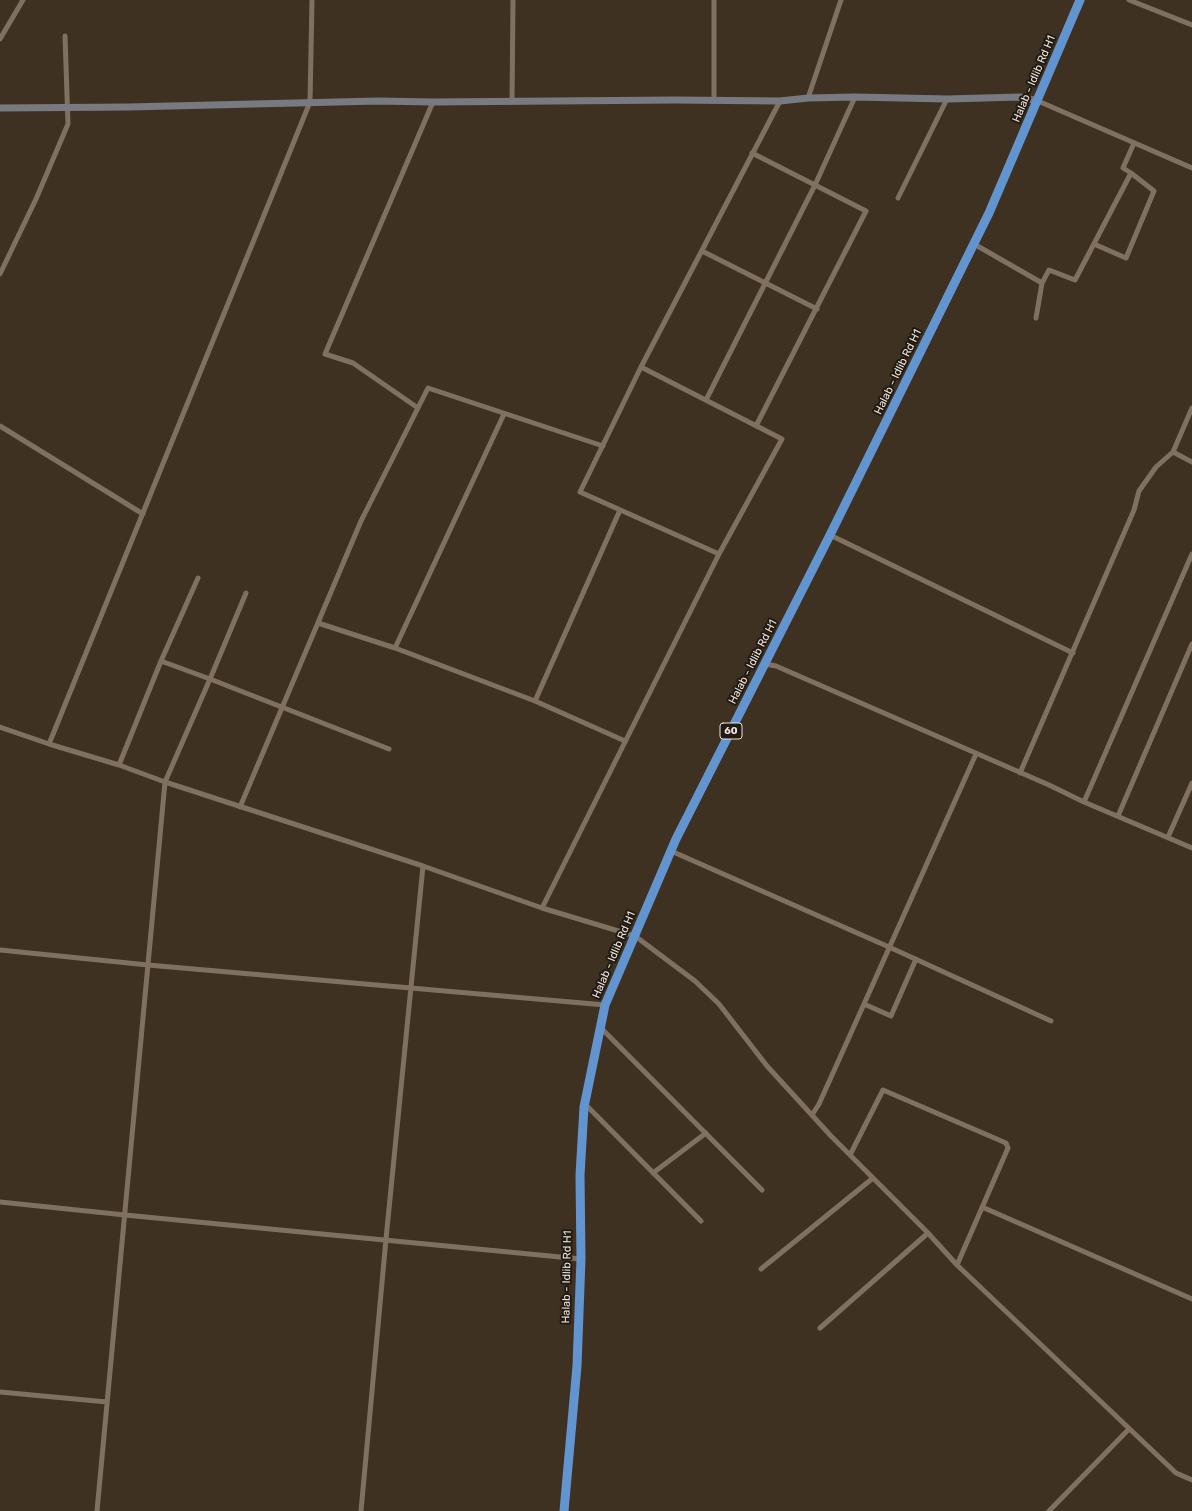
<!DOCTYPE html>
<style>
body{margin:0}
canvas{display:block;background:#3e3121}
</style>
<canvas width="1192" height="1511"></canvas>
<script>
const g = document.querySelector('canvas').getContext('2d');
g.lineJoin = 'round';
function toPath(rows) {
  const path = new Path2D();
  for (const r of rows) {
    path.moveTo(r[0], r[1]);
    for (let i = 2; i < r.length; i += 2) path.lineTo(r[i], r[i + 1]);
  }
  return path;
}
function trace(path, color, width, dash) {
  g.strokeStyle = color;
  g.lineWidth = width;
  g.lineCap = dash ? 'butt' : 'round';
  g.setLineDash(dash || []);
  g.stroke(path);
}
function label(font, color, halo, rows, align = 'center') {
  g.font = font + ' Rubik,sans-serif';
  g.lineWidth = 4;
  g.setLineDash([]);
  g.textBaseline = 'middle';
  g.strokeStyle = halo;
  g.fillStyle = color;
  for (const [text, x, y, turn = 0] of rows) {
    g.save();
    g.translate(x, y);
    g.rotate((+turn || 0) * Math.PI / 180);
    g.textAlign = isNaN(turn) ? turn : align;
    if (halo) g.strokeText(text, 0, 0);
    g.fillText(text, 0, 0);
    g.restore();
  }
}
trace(toPath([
 [714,0,714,99],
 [1129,0,1192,25],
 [0,39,23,0],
 [808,98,841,0],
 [1038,101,1192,168],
 [512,102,513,0],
 [752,153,866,211,756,426],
 [898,198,947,99],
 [974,244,1042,283],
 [1094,244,1126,258,1154,191,1131,173],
 [702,251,817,309],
 [0,274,36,199,68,124,65,36],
 [1036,318,1042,283,1049,270,1075,280,1131,173,1123,168,1134,143],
 [706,400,815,185,855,97],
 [418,408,353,363,325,354,433,102],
 [504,414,395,648,535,701,625,741],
 [0,426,143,514],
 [1173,452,1192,462],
 [830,535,1073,653],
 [719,554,580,492,641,367,780,101],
 [318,623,395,648],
 [161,661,210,679,389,749],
 [765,664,776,666,1049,785,1084,802,1192,848],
 [535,701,620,510],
 [0,727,49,744,119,765,165,782,423,866,542,908,635,936,695,981,719,1004,767,1066,831,1136,928,1233,957,1265,1176,1473,1192,1480],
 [49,744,310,102,312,0],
 [119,765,161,661,198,578],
 [1020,773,1134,510,1139,491,1156,467,1173,452,1192,408],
 [1084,802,1192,554],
 [240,807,361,521,428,388,603,446],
 [1118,816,1192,644],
 [1168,837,1192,783],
 [671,851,889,947,1051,1021],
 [542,908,719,554,782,439,641,367],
 [0,950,148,965,605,1005],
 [864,1004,976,754],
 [600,1027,762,1190],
 [585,1104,701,1221],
 [812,1115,819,1104,864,1004,891,1016,916,959],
 [850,1155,883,1090,1006,1143,1008,1148,957,1265],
 [653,1173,706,1133],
 [0,1202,125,1215,581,1259],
 [982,1207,1192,1299],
 [761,1269,873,1178],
 [820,1328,928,1233],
 [0,1392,107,1402],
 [97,1511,165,782,210,679,246,593],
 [361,1511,386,1239,423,866],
 [1049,1511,1129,1429]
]), '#80705f', 5);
trace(toPath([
 [0,108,129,107,378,101,433,102,675,100,780,101,808,98,855,97,947,99,1020,97,1038,101]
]), '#777b81', 7);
trace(toPath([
 [564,1511,577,1366,581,1259,580,1175,584,1107,605,1005,676,839,830,535,989,213,1080,0]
]), '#6295cf', 9);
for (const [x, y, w] of [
 [731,731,22]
]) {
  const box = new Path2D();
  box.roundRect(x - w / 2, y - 8, w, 16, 3);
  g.fillStyle = '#201a13';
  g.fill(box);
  trace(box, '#ede4db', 1);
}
label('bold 10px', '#ede4db', null, [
 ["60",731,731]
]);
label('11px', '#ede4db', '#201a13', [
 ["Halab - Idlib Rd H1",1034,79,-67],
 ["Halab - Idlib Rd H1",898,372,-64],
 ["Halab - Idlib Rd H1",753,662,-63],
 ["Halab - Idlib Rd H1",614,955,-67],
 ["Halab - Idlib Rd H1",567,1277,-89]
]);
</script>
